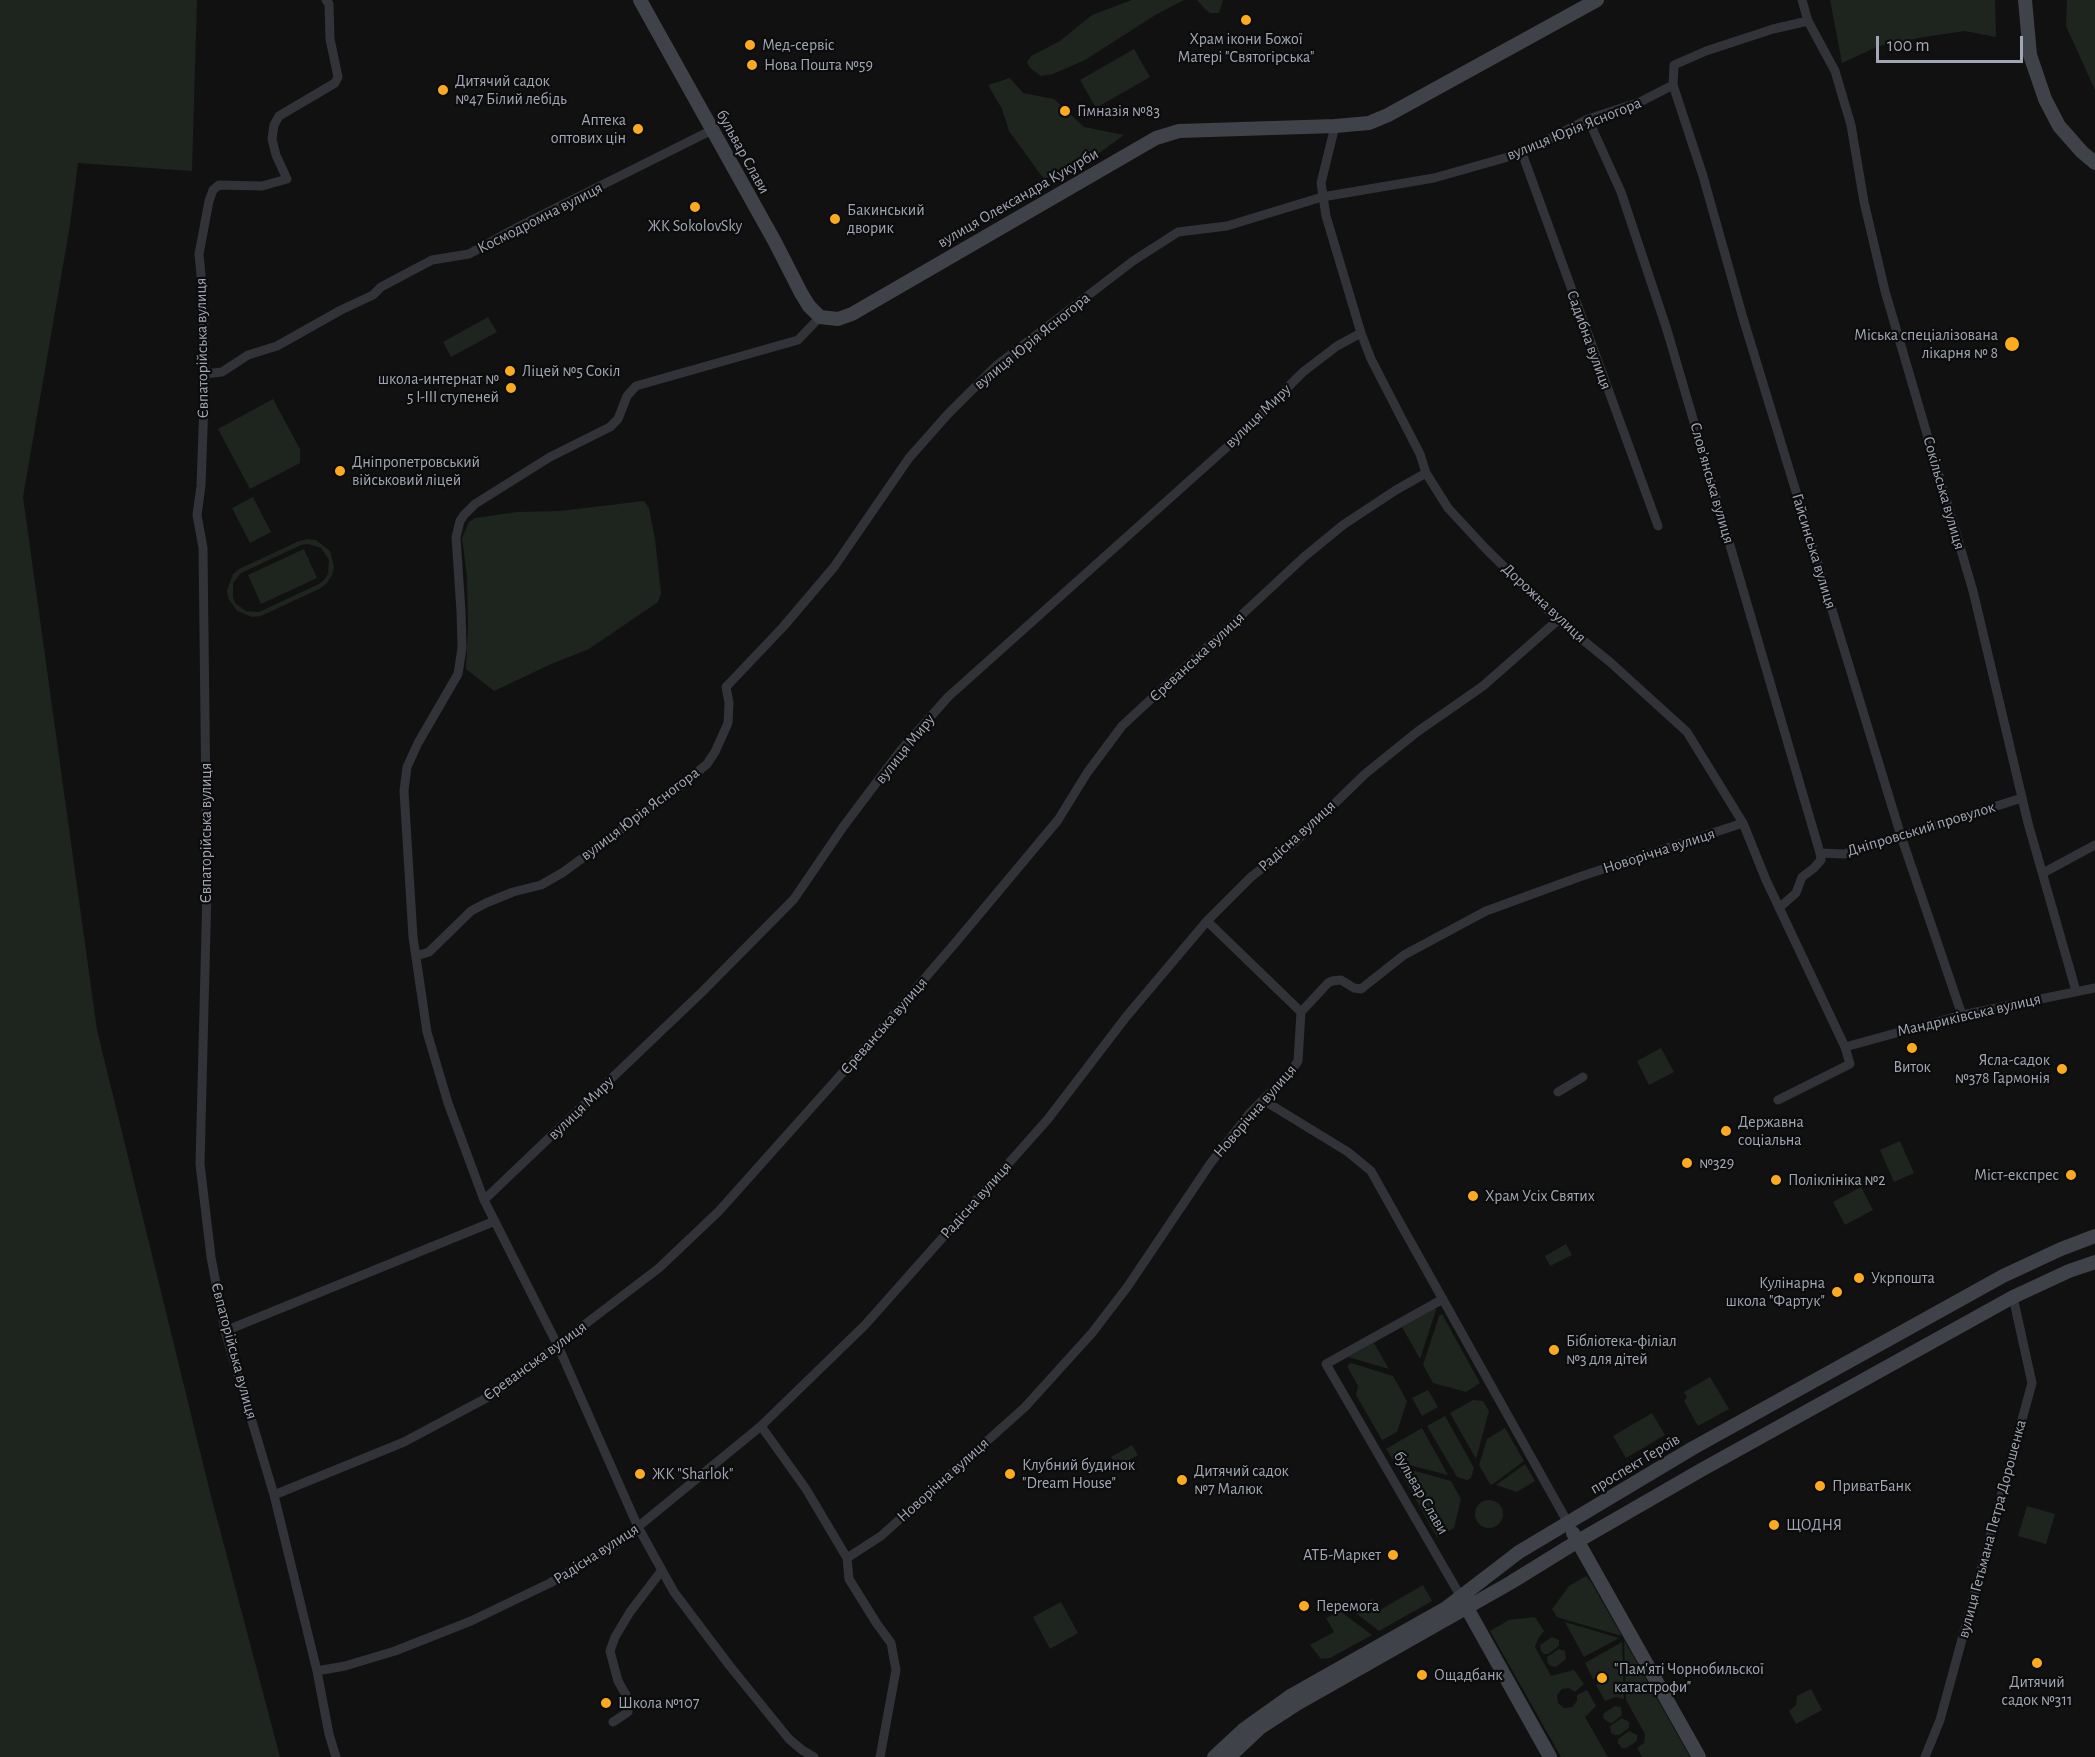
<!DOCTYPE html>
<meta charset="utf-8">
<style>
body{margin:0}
#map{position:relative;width:2095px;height:1757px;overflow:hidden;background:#111112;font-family:"Alegreya Sans",sans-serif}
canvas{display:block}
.scale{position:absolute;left:1876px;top:36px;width:147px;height:27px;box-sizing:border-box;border:3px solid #a1a7b4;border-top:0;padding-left:8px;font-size:18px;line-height:21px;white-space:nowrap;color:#a1a7b4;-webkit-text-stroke:4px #0c0c0d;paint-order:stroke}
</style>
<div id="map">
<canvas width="2095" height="1757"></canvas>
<div class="scale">100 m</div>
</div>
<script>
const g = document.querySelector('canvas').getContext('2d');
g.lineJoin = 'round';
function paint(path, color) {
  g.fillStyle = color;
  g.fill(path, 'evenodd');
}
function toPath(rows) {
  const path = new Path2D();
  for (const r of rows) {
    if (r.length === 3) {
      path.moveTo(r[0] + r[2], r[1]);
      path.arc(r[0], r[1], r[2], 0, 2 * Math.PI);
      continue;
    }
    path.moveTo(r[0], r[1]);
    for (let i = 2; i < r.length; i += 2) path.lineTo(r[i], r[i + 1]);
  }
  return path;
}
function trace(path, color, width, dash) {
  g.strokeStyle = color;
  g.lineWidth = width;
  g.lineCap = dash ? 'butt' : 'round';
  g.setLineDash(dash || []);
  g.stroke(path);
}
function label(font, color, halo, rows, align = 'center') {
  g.font = font + ' "Alegreya Sans",sans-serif';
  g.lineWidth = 4.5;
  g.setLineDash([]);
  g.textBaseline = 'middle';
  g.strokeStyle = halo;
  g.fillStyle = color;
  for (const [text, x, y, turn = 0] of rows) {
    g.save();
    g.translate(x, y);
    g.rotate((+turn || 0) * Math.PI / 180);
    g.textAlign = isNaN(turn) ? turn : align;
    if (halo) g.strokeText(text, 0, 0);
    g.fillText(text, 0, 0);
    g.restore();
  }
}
paint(toPath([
 [0,0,197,0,192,171,78,163,70,225,23,497,97,1030,210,1492,280,1757,0,1757],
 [1132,0,1184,0,1157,14,1085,60,1053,74,1041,76,1030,68,1027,62,1031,56,1060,41,1092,15],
 [1197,0,1223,0,1219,13,1210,13,1205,9],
 [1830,0,1995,0,1996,37,1965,31,1924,37,1879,46,1842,63],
 [2067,0,2095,0,2095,90,2066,26],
 [1134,49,1150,77,1096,108,1080,80],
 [1010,78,1023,93,1054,99,1084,127,1124,135,1065,178,1043,178,1009,131,1002,109,988,85],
 [488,317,497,332,451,357,443,342],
 [273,399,300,449,300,463,250,489,218,429],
 [253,497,271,532,250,543,232,508],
 [644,501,649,508,655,539,661,593,658,602,589,649,549,665,494,691,466,669,468,624,467,577,462,538,469,522,475,518,517,512,560,511],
 [307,539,316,540,330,551,334,567,332,575,327,583,321,588,261,616,252,617,237,611,228,598,227,590,233,574,239,569,299,541],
 [308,544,321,548,329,560,328,574,324,580,319,584,259,612,246,611,235,603,233,597,233,583,241,573,301,545],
 [304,549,317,578,261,604,248,575],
 [1661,1048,1674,1072,1649,1085,1637,1061],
 [1900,1141,1914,1173,1894,1182,1880,1150],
 [1861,1187,1873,1210,1845,1225,1833,1202],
 [1566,1244,1572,1255,1550,1266,1545,1256],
 [1435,1308,1436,1310,1420,1359,1402,1327],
 [1442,1314,1480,1383,1466,1392,1433,1383,1423,1365,1439,1316],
 [1374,1343,1389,1369,1348,1357],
 [1351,1363,1393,1376,1407,1401,1397,1432,1382,1440,1356,1395,1358,1386,1347,1366],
 [1710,1377,1729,1409,1698,1426,1684,1401,1687,1397,1684,1392],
 [1428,1390,1438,1407,1422,1416,1412,1398],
 [1473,1400,1483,1401,1489,1411,1476,1459,1450,1413],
 [1652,1413,1665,1435,1626,1458,1613,1436],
 [1445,1416,1474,1468,1471,1478,1467,1480,1457,1477,1427,1426],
 [1422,1428,1448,1475,1394,1461,1386,1449],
 [1505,1428,1524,1461,1493,1484,1490,1484,1479,1465,1487,1439],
 [1132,1445,1138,1455,1117,1467,1111,1457],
 [1525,1464,1535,1481,1517,1492,1496,1485],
 [1397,1466,1451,1481,1461,1499,1454,1528,1437,1537],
 [1489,1514,14],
 [2027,1506,2055,1514,2046,1544,2018,1536],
 [1586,1576,1591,1582,1622,1636,1563,1619,1557,1617,1552,1609,1569,1586],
 [1423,1585,1432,1601,1379,1631,1352,1610,1372,1599,1380,1610],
 [1061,1602,1078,1633,1050,1649,1033,1617],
 [1340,1611,1372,1635,1330,1658,1321,1659,1310,1645,1334,1632,1326,1618],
 [1535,1617,1544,1631,1538,1639,1535,1647,1551,1676,1574,1670,1584,1684,1575,1692,1569,1688,1562,1689,1557,1695,1558,1703,1564,1708,1572,1707,1577,1701,1577,1695,1587,1690,1596,1706,1585,1717,1608,1757,1561,1757,1490,1631,1509,1620],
 [1565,1622,1619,1638,1584,1657],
 [1552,1637,1559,1640,1559,1646,1548,1654,1544,1654,1541,1651,1540,1645],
 [1624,1640,1690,1757,1642,1757,1637,1748,1644,1743,1645,1734,1626,1700],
 [1622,1642,1624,1699,1616,1697,1605,1701,1596,1685,1605,1679,1603,1675,1593,1679,1585,1663],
 [1559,1649,1565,1651,1566,1659,1556,1667,1551,1666,1548,1664,1547,1657],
 [1811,1689,1822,1710,1796,1724,1789,1711,1796,1705,1797,1696],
 [1615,1706,1621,1707,1622,1715,1612,1723,1608,1722,1603,1718,1604,1713],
 [1622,1718,1629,1722,1629,1728,1619,1735,1614,1735,1611,1733,1610,1726],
 [1629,1731,1637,1735,1637,1741,1626,1748,1622,1748,1618,1743,1618,1739]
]), '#1d251e');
trace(toPath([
 [326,0,329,4,330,39,338,77,335,83,279,116,274,125,272,139,276,155,287,179,262,186,219,185,213,190,209,201,199,254,203,295,205,374,201,486,197,515,203,548,207,891,200,1164,211,1257,225,1331,274,1495,317,1671,329,1734,336,1757],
 [1802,0,1808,21,1835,71,1851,125,1864,202,1885,291,1973,591,2028,823,2076,991],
 [1673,85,1703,176,1743,318,1901,836,1962,1015],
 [1588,119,1621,192,1667,330,1820,853,1821,860,1814,868,1802,877,1796,893,1779,908],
 [1335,126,1321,183,1326,216,1361,333,1371,359,1420,454,1426,473,1448,508,1485,548,1558,620,1610,662,1687,732,1743,823,1766,880,1845,1047,1850,1064,1778,1100],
 [1522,153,1658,526],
 [205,374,222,372,248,355,277,346,341,310,373,295,381,287,432,260,469,254,518,227,712,130],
 [1820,853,1844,854,2022,798],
 [2043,873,2095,845],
 [1207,921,1301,1012],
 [416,956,429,952,471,911,486,903,513,892,541,885,562,873,683,784,707,764,715,752,728,723,729,703,726,687,783,627,834,567,909,458,948,414,997,365,1133,261,1178,232,1227,226,1322,197,1434,178,1522,153,1588,119,1640,102,1673,85,1674,65,1706,51,1773,29,1808,21],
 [1845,1047,1962,1015,2095,988],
 [1558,1092,1583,1077],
 [1263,1100,1348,1152,1371,1171,1568,1523],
 [484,1200,702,992,794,899,843,827,901,750,948,697,1236,439,1303,372,1337,346,1361,333],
 [1443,1299,1326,1364,1461,1597],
 [225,1331,495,1221],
 [761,1426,806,1489,847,1558,849,1579,877,1624,891,1643,896,1670,880,1757],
 [274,1495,404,1442,492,1395,659,1268,719,1211,870,1042,956,942,1058,820,1087,773,1122,726,1304,557,1343,525,1396,490,1426,473],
 [847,1558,881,1536,1025,1407,1092,1333,1128,1286,1210,1164,1249,1114,1290,1073,1298,1061,1301,1012,1328,983,1332,981,1341,980,1354,988,1361,989,1404,955,1486,911,1582,876,1743,823],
 [317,1671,345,1666,395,1651,471,1621,550,1583,617,1544,761,1426,865,1325,1048,1119,1126,1017,1207,921,1251,877,1295,842,1365,774,1417,732,1483,686,1558,620],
 [613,1722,628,1712,626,1695,618,1681,610,1651,615,1637,630,1612,662,1570],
 [814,1757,802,1750,789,1739,729,1665,674,1592,638,1527,558,1346,484,1200,448,1103,427,1032,413,937,404,791,407,767,418,743,458,674,462,648,461,611,456,537,460,521,464,515,475,504,550,457,610,427,618,419,627,396,636,386,798,340,820,317],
 [1925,1757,1940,1720,2032,1383,2013,1297]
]), '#323338', 9);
trace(toPath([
 [640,0,775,242,801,293,809,306,820,317,838,319,852,314,1156,138,1179,131,1335,126,1369,123,1388,115,1597,0],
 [2025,0,2030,55,2045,99,2059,126,2082,152,2095,163],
 [1573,1533,1699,1757],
 [1463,1601,1550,1757],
 [1214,1757,1243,1730,1292,1695,1446,1608,1519,1552,1693,1448,2003,1276,2061,1249,2095,1236],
 [1229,1757,1261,1727,1295,1705,1510,1583,1578,1541,1703,1469,2013,1297,2069,1271,2095,1262]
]), '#3f4248', 14);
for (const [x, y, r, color] of [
 [1246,20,6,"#fcab1f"],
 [750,45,6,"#fcab1f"],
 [752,65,6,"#fcab1f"],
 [443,90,6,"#fcab1f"],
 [1065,111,6,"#fcab1f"],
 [638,129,6,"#fcab1f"],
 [695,207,6,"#fcab1f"],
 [835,219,6,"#fcab1f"],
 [2012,344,8,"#fcab1f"],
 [510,371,6,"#fcab1f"],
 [511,388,6,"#fcab1f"],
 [340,471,6,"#fcab1f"],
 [1912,1048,6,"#fcab1f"],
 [2062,1069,6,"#fcab1f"],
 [1726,1131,6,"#fcab1f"],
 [1687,1163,6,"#fcab1f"],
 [2071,1175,6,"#fcab1f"],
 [1776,1180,6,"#fcab1f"],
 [1473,1196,6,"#fcab1f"],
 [1859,1278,6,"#fcab1f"],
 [1837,1292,6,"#fcab1f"],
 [1554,1350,6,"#fcab1f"],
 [640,1474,6,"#fcab1f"],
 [1010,1474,6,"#fcab1f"],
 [1182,1480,6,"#fcab1f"],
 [1820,1486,6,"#fcab1f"],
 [1774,1525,6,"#fcab1f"],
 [1393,1555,6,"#fcab1f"],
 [1304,1606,6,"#fcab1f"],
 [2037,1663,6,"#fcab1f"],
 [1422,1675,6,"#fcab1f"],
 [1602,1678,6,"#fcab1f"],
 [606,1703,6,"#fcab1f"]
]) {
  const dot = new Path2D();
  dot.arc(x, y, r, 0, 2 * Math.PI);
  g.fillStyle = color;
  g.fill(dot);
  trace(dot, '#0c0c0d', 2);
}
label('16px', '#a1a7b4', '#0c0c0d', [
 ["Храм ікони Божої",1246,39,"center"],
 ["Матері \"Святогірська\"",1246,57,"center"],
 ["Мед-сервіс",762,45],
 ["Нова Пошта №59",764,65],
 ["Дитячий садок",455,81],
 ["№47 Білий лебідь",455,99],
 ["Гімназія №83",1077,111],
 ["Аптека",626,120,"right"],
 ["оптових цін",626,138,"right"],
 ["Бакинський",847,210],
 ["дворик",847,228],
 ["ЖК SokolovSky",695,226,"center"],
 ["Міська спеціалізована",1998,335,"right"],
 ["лікарня № 8",1998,353,"right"],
 ["Ліцей №5 Сокіл",522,371],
 ["школа-интернат №",499,379,"right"],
 ["5 I-III ступеней",499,397,"right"],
 ["Дніпропетровський",352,462],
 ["військовий ліцей",352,480],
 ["Ясла-садок",2050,1060,"right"],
 ["№378 Гармонія",2050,1078,"right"],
 ["Виток",1912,1067,"center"],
 ["Державна",1738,1122],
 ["соціальна",1738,1140],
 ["№329",1699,1163],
 ["Міст-експрес",2059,1175,"right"],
 ["Поліклініка №2",1788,1180],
 ["Храм Усіх Святих",1485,1196],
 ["Укрпошта",1871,1278],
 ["Кулінарна",1825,1283,"right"],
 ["школа \"Фартук\"",1825,1301,"right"],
 ["Бібліотека-філіал",1566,1341],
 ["№3 для дітей",1566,1359],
 ["Клубний будинок",1022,1465],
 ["\"Dream House\"",1022,1483],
 ["Дитячий садок",1194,1471],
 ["№7 Малюк",1194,1489],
 ["ЖК \"Sharlok\"",652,1474],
 ["ПриватБанк",1832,1486],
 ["ЩОДНЯ",1786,1525],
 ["АТБ-Маркет",1381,1555,"right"],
 ["Перемога",1316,1606],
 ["\"Пам'яті Чорнобильскої",1614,1669],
 ["катастрофи\"",1614,1687],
 ["Ощадбанк",1434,1675],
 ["Дитячий",2037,1682,"center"],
 ["садок №311",2037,1700,"center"],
 ["Школа №107",618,1703]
], 'left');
label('16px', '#a1a7b4', '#0c0c0d', [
 ["вулиця Юрія Ясногора",1574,129,-22],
 ["бульвар Слави",743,152,61],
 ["вулиця Олександра Кукурби",1018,198,-30],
 ["Космодромна вулиця",540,218,-27],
 ["Садибна вулиця",1589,340,70],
 ["вулиця Юрія Ясногора",1032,341,-39],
 ["Євпаторійська вулиця",202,348,-91],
 ["вулиця Миру",1258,416,-44],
 ["Словʼянська вулиця",1712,483,74],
 ["Сокільська вулиця",1944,493,74],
 ["Гайсинська вулиця",1814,551,73],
 ["Дорожна вулиця",1544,603,43],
 ["Єреванська вулиця",1197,657,-43],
 ["вулиця Миру",905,749,-51],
 ["вулиця Юрія Ясногора",640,814,-37],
 ["Дніпровський провулок",1921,829,-17],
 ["Євпаторійська вулиця",206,833,-90],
 ["Радісна вулиця",1297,836,-42],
 ["Новорічна вулиця",1659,851,-18],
 ["Мандриківська вулиця",1969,1015,-13],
 ["Єреванська вулиця",884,1026,-49],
 ["вулиця Миру",581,1108,-44],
 ["Новорічна вулиця",1255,1111,-49],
 ["Радісна вулиця",976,1200,-48],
 ["Євпаторійська вулиця",234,1351,75],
 ["Єреванська вулиця",535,1361,-36],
 ["проспект Героїв",1635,1464,-31],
 ["Новорічна вулиця",943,1480,-42],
 ["бульвар Слави",1421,1493,60],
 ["вулиця Гетьмана Петра Дорошенка",1992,1529,-75],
 ["Радісна вулиця",596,1554,-33]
]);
</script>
